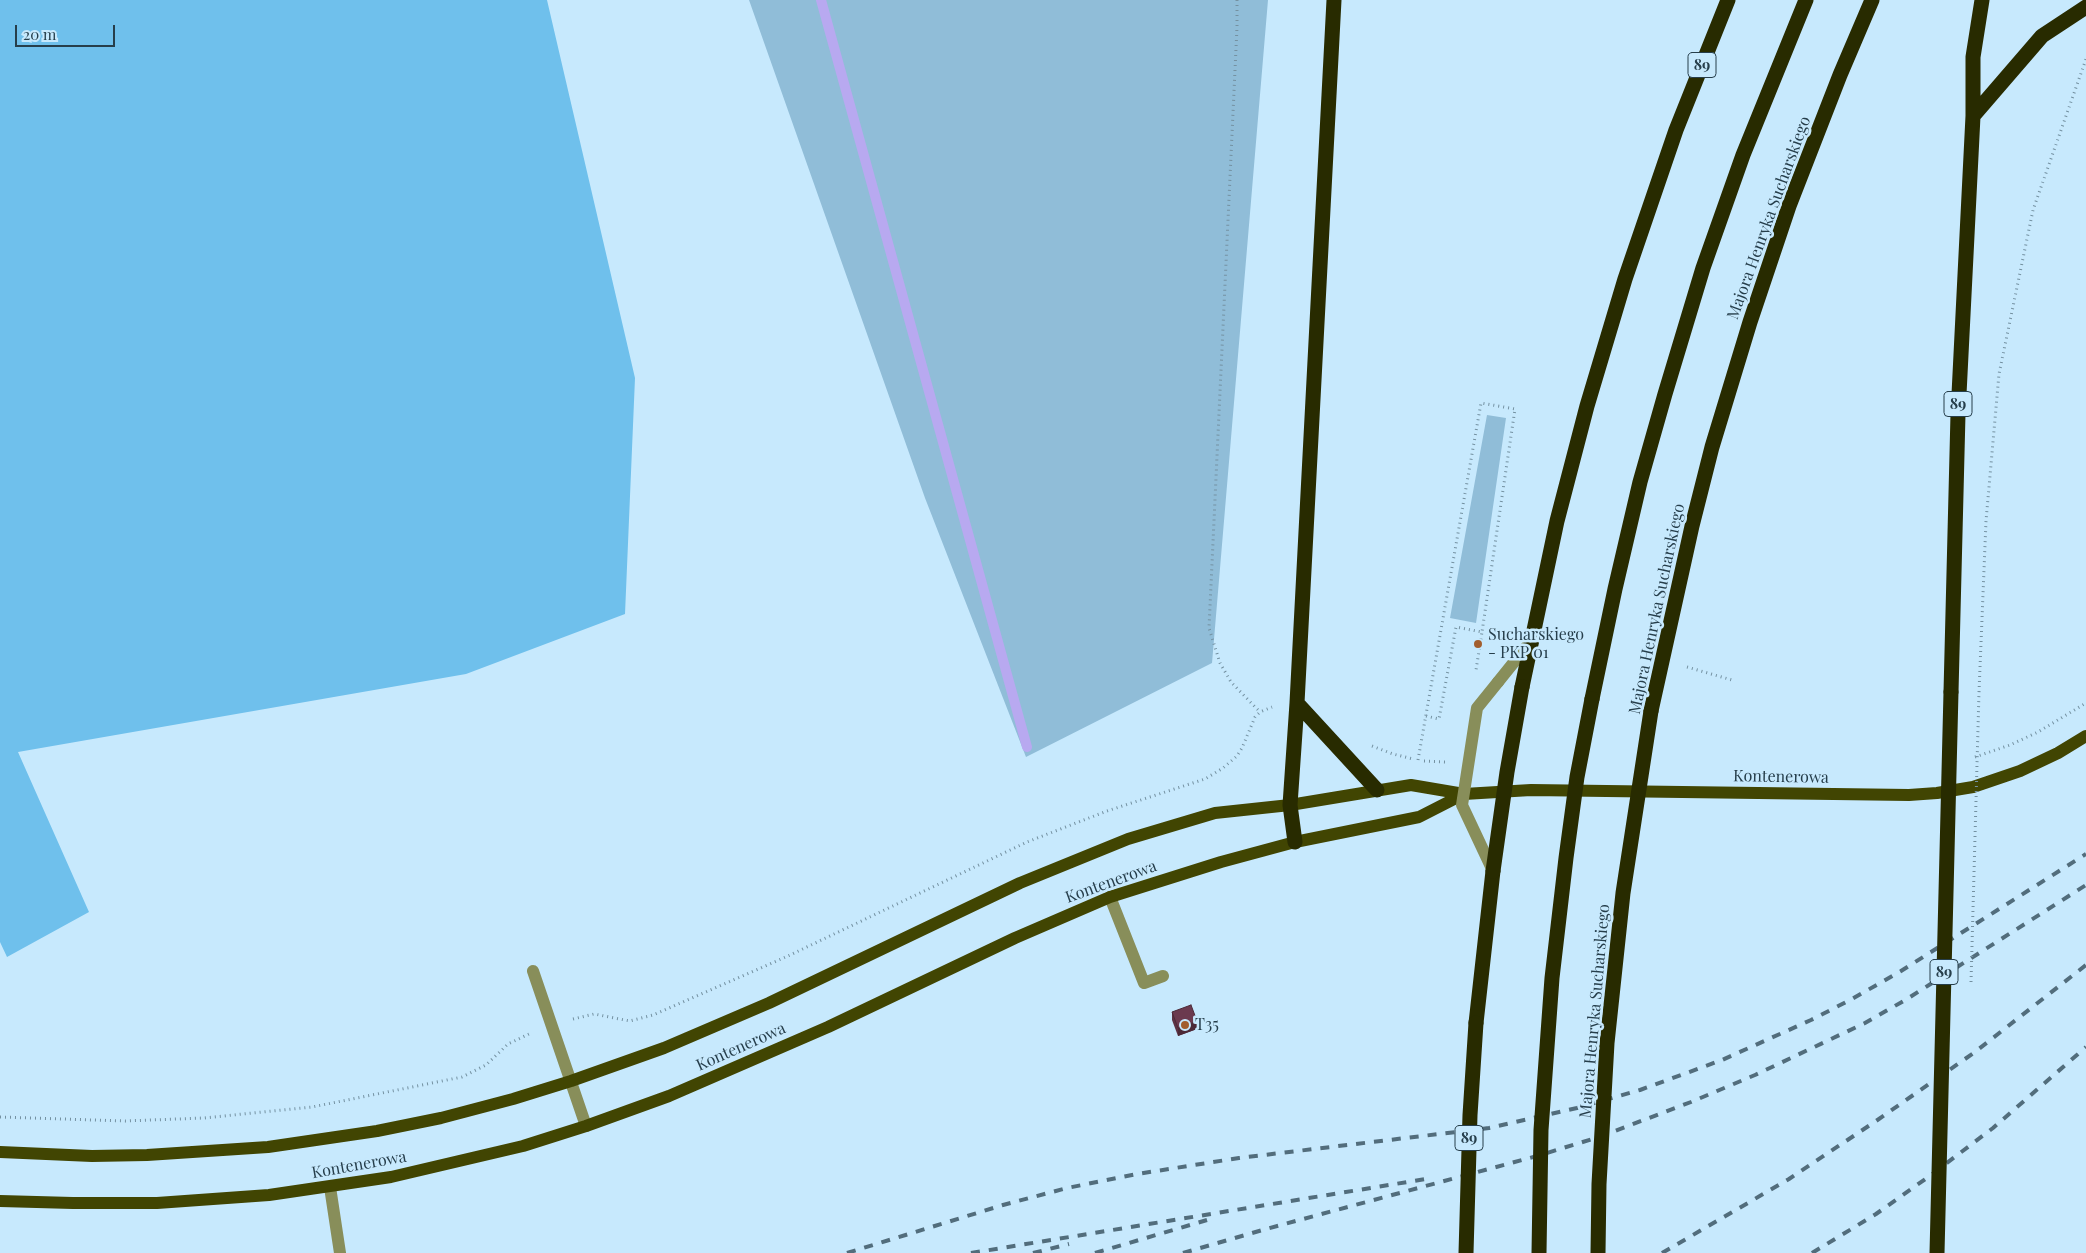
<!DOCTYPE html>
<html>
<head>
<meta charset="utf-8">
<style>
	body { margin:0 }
	#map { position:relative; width:2086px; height:1253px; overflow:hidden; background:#c7e9fd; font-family:"Playfair Display",serif }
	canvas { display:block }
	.scale { position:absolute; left:15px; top:25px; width:100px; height:22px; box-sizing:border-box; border:2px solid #263e4b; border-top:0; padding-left:6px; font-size:15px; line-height:18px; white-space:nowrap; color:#263e4b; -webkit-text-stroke:4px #c7e9fd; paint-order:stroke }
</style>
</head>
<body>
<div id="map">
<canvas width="2086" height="1253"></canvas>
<div class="scale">20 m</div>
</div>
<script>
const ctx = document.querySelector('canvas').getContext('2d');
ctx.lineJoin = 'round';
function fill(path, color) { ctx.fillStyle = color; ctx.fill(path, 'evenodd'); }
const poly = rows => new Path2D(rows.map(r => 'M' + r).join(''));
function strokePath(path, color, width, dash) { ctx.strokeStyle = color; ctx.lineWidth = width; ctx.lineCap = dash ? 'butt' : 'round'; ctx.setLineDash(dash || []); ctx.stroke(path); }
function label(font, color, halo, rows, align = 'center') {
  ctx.font = font + ' "Playfair Display",serif'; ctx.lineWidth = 5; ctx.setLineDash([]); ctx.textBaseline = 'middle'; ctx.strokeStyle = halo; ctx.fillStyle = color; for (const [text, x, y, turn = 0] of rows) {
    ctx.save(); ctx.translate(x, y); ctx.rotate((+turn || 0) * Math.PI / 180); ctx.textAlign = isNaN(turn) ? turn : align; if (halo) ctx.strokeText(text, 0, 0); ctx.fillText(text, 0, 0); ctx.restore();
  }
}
fill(poly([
	[749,0,1268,0,1212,663,1026,757,925,498],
	[1487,415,1506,418,1476,623,1450,618]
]), '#90bdd8');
fill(poly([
	[0,0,547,0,635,378,625,614,466,674,18,752,89,912,7,957,0,942]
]), '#6fc0ec');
strokePath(poly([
	[821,0,1027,747]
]), '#b8a9f0', 10);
strokePath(poly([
	[1237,0,1237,27,1209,628,1220,663,1231,682,1260,712],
	[1687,667,1732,680],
	[1979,692,1986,521,1999,374,2033,210,2086,59],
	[1426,716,1439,719,1456,627,1482,632,1476,670],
	[1372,746,1393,754,1413,759],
	[1975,757,2010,745,2038,732,2086,703],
	[1418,760,1481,403,1515,409,1482,632],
	[1424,761,1445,762],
	[573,1019,594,1014,630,1021,653,1015,788,956,1027,842,1107,811,1205,779,1223,768,1237,756,1242,748,1255,717,1260,712,1272,707],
	[0,1117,125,1121,204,1118,312,1107,462,1077,486,1065,508,1044,529,1034]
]), '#7491a1', 3, [1, 4]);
strokePath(poly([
	[1498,682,1531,641],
	[1110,897,1144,983,1163,976],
	[533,971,586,1126],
	[330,1187,340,1253]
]), '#888e5a', 12);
strokePath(poly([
	[0,1152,92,1156,147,1155,268,1147,377,1131,441,1118,513,1099,571,1081,664,1048,769,1003,1020,883,1128,839,1215,813,1290,805,1411,785,1464,794,1531,790,1909,795,1937,793,1973,787,2020,771,2058,753,2086,736],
	[0,1201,73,1203,157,1203,269,1195,391,1177,523,1146,586,1126,669,1096,828,1027,1015,938,1110,897,1221,862,1295,842,1419,817,1464,794]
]), '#414502', 12);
strokePath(poly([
	[1973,116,2042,36,2086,7],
	[1522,687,1557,521,1587,406,1625,279,1676,130,1728,0],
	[1951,692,1958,414,1973,116,1973,57,1982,0],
	[1592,699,1615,589,1640,482,1665,394,1703,268,1743,155,1806,0],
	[1297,703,1377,790],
	[1651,711,1692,526,1712,447,1750,322,1789,206,1840,75,1872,0],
	[1295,842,1290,805,1297,703,1334,0],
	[1476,1023,1493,871]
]), '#282b00', 15);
strokePath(poly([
	[847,1253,1003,1205,1067,1188,1137,1174,1239,1158,1489,1128,1577,1108,1640,1090,1722,1060,1811,1020,1852,999,1901,971,2086,854],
	[971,1253,1432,1178],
	[1033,1253,1069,1244],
	[1095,1253,1207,1220],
	[1183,1253,1266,1229,1537,1156,1599,1137,1691,1102,1755,1075,1865,1023,1907,999,2086,885],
	[1662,1253,1789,1179,1876,1121,1975,1052,2086,965],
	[1812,1253,1876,1214,1931,1175,1993,1128,2086,1047]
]), '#526d7c', 4, [9, 9]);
strokePath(poly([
	[1971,982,1979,692]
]), '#7491a1', 3, [1, 4]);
strokePath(poly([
	[1493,871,1462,805,1477,708,1498,682]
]), '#888e5a', 12);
strokePath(poly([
	[1493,871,1507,772,1522,687],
	[1466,1253,1470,1115,1476,1023],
	[1539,1253,1541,1130,1552,978,1566,858,1577,777,1592,699],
	[1598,1253,1599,1184,1607,1043,1623,893,1651,711],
	[1937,1253,1951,692]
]), '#282b00', 15);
fill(poly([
	[1172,1012,1197,1029,1178,1036,1172,1020]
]), '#5c3244');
fill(poly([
	[1197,1021,1197,1029,1178,1036,1178,1028]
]), '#4b2937');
const building = poly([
	[1191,1005,1197,1021,1178,1028,1172,1012,1191,1005]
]);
fill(building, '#6b3a4f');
strokePath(building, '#4b2937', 1);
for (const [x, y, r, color] of [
	[1478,644,5,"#a25e2e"],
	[1185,1025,5,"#a25e2e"]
]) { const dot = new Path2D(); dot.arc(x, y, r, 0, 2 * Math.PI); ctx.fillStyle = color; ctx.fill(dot); strokePath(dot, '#c7e9fd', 2); }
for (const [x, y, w] of [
	[1702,65,28],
	[1958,404,28],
	[1944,972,28],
	[1469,1138,28]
]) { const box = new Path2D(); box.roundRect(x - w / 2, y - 12.5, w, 25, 4); ctx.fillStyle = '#c7e9fd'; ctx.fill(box); strokePath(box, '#263e4b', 1); }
label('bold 15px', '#263e4b', null, [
	["89",1702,65],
	["89",1958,404],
	["89",1944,972],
	["89",1469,1138]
]);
label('16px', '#263e4b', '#c7e9fd', [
	["Majora Henryka Sucharskiego",1769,218,-70],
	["Majora Henryka Sucharskiego",1657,609,-78],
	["Kontenerowa",1781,777,1],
	["Kontenerowa",1111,882,-20],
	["Majora Henryka Sucharskiego",1595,1011,-85],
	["Kontenerowa",741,1047,-24],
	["Kontenerowa",359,1165,-10]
]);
label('16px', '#263e4b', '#c7e9fd', [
	["Sucharskiego",1488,635],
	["- PKP 01",1488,653],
	["T35",1195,1025]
], 'left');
</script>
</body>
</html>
